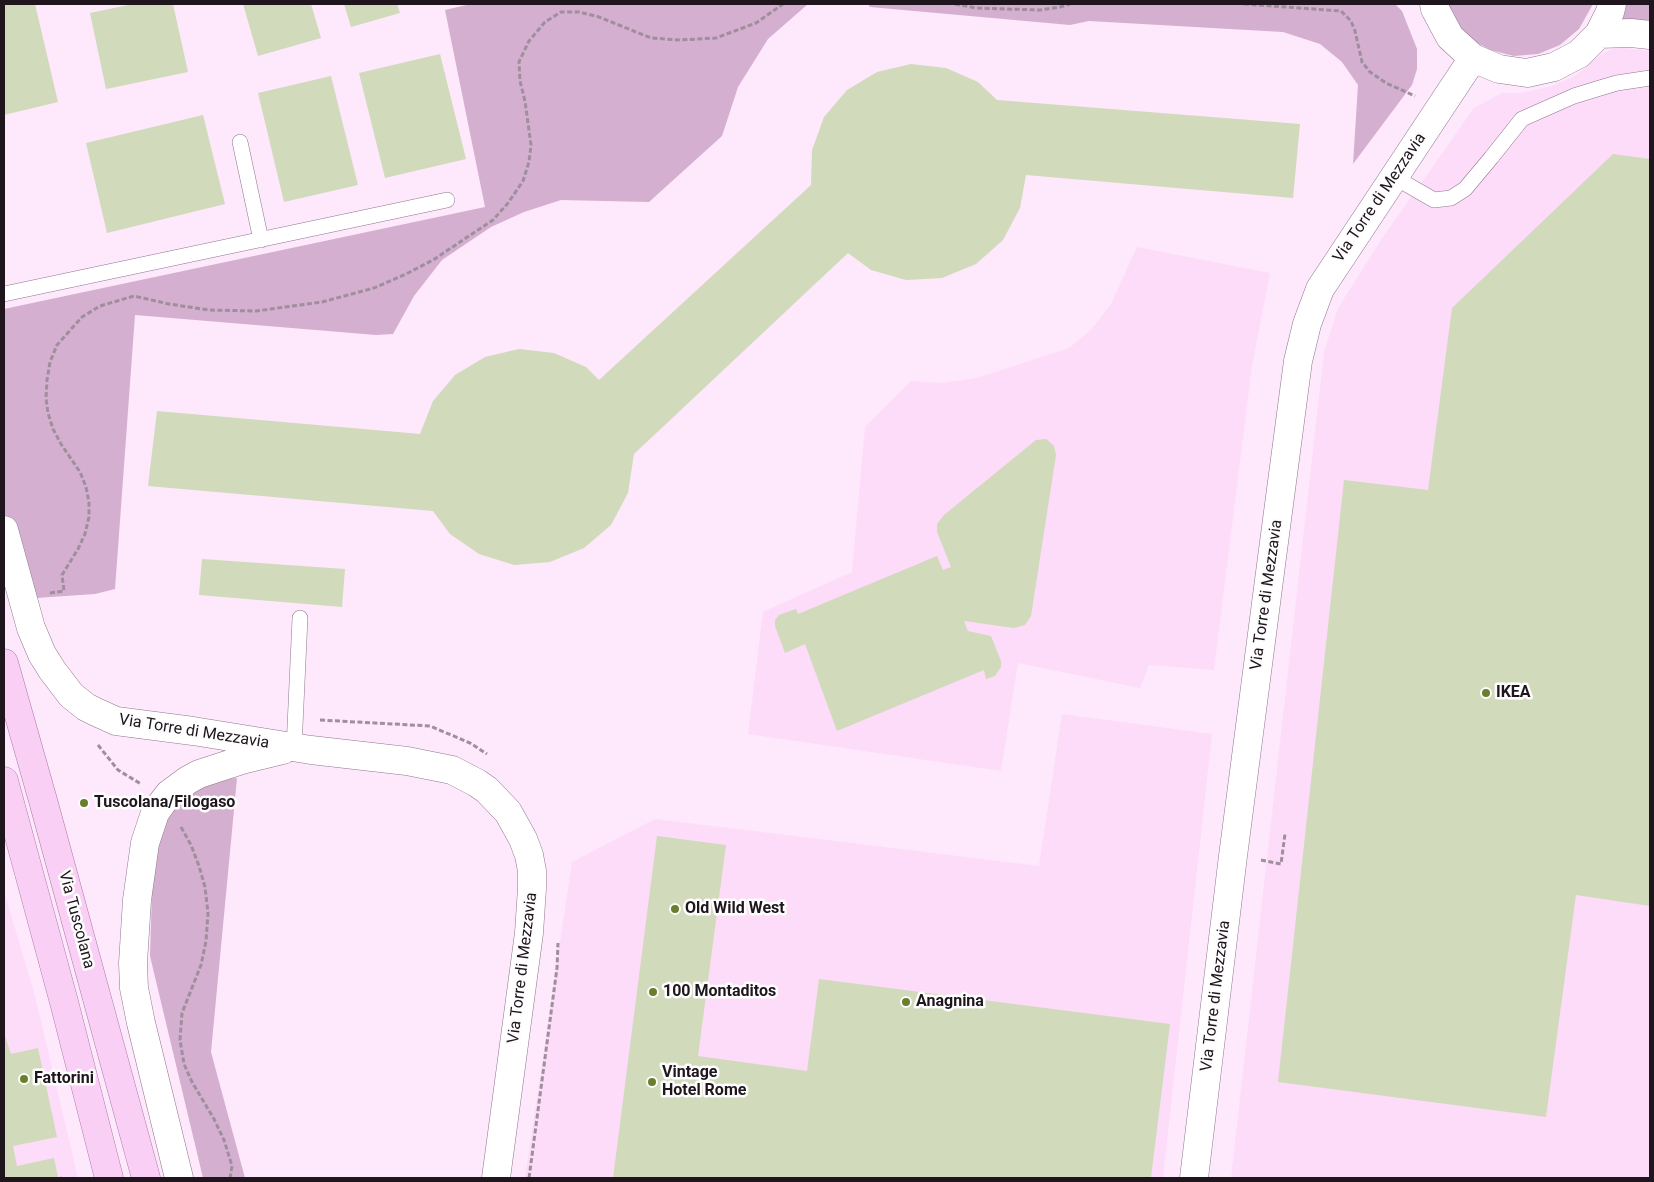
<!DOCTYPE html>
<html>
<head>
<meta charset="utf-8">
<style>
	body { margin:0 }
	#map { position:relative; width:1654px; height:1182px; overflow:hidden; background:#fee8fb; font-family:Roboto,sans-serif }
	canvas { display:block }
	.frame { position:absolute; inset:0; border:5px solid #1e151d; pointer-events:none }
</style>
</head>
<body>
<div id="map">
<canvas width="1654" height="1182"></canvas>
<div class="frame"></div>
</div>
<script>
const ctx = document.querySelector('canvas').getContext('2d');
ctx.lineJoin = 'round';
function fill(path, color) { ctx.fillStyle = color; ctx.fill(path, 'evenodd'); }
const poly = rows => new Path2D(rows.map(r => 'M' + r).join(''));
function strokePath(path, color, width, dash) { ctx.strokeStyle = color; ctx.lineWidth = width; ctx.lineCap = dash ? 'butt' : 'round'; ctx.setLineDash(dash || []); ctx.stroke(path); }
function label(font, color, halo, rows, align = 'center') {
  ctx.font = font + ' Roboto,sans-serif'; ctx.lineWidth = 5; ctx.setLineDash([]); ctx.textBaseline = 'middle'; ctx.strokeStyle = halo; ctx.fillStyle = color; for (const [text, x, y, turn = 0] of rows) {
    ctx.save(); ctx.translate(x, y); ctx.rotate((+turn || 0) * Math.PI / 180); ctx.textAlign = isNaN(turn) ? turn : align; if (halo) ctx.strokeText(text, 0, 0); ctx.fillText(text, 0, 0); ctx.restore();
  }
}
fill(poly([
	[1616,47,1650,51,1650,1178,1231,1178,1324,352,1338,308,1381,240,1474,108,1502,93,1519,93,1549,87,1575,76,1602,54],
	[1137,247,1270,273,1252,366,1214,670,1149,665,1140,688,1018,663,1001,771,748,734,763,612,852,572,865,427,911,381,942,383,977,378,1069,348,1091,330,1111,304],
	[1062,714,1212,734,1163,1178,525,1178,572,862,655,819,1039,866],
	[4,891,35,996,78,1178,4,1178]
]), '#fddcf9');
fill(poly([
	[471,4,808,4,768,39,738,87,722,136,649,202,561,200,524,212,491,227,442,260,414,296,393,334,376,335,135,315,115,589,95,594,36,598,4,518,4,309,485,207,445,10],
	[868,4,1395,4,1402,11,1417,49,1417,69,1412,85,1353,164,1358,85,1342,62,1320,44,1283,32,1089,21,1070,25,870,7],
	[1446,4,1593,4,1579,29,1560,45,1538,54,1514,56,1490,50,1469,38,1453,19],
	[1624,4,1650,4,1650,25,1619,24],
	[237,778,211,1052,245,1178,203,1178,150,956,152,890,161,825,177,805,193,791,219,779]
]), '#d4afd0');
fill(poly([
	[4,4,35,4,58,102,4,115],
	[133,4,173,4,188,72,106,89,90,13],
	[243,4,311,4,321,38,258,56],
	[344,4,397,4,400,13,351,27],
	[440,54,466,159,385,178,359,73],
	[911,64,946,68,978,82,997,100,1300,124,1293,198,1026,175,1020,208,1003,240,976,264,942,278,906,280,871,270,848,253,634,454,628,493,611,525,584,548,550,562,514,565,479,554,450,534,433,511,148,486,157,411,420,434,433,401,455,375,485,357,519,349,554,353,586,367,599,380,811,185,812,150,824,117,847,90,877,72],
	[331,76,358,185,284,202,258,93],
	[203,115,225,204,107,233,86,143],
	[1613,154,1650,159,1650,906,1576,895,1546,1117,1278,1082,1344,480,1428,490,1452,308],
	[1046,439,1054,446,1056,455,1031,616,1025,625,1014,628,964,621,968,631,991,636,1001,661,1001,667,995,676,986,679,984,670,837,731,805,644,785,653,775,626,775,620,779,615,796,609,798,614,937,556,943,570,951,567,937,532,937,524,944,515,1036,440],
	[202,559,345,569,342,607,199,595],
	[657,836,726,845,698,1056,807,1071,819,979,1170,1024,1151,1178,613,1178],
	[4,1033,11,1054,38,1048,57,1137,13,1146,17,1166,54,1158,58,1177,62,1176,62,1178,4,1178]
]), '#d1dabb');
const lane = poly([
	[240,142,261,240],
	[1394,177,1434,200,1451,198,1465,189,1491,158,1522,119,1574,96,1600,88,1617,83,1650,78],
	[4,294,447,200],
	[294,748,300,618]
]);
const street = poly([
	[1434,4,1435,9,1450,37,1473,58,1499,69,1527,73,1554,67,1579,54,1599,34,1610,12,1612,4],
	[1599,34,1631,33,1650,35],
	[4,530,31,628,42,654,52,670,71,695,86,707,96,712,116,721,193,731,311,750,407,761,452,770,477,783,487,790,508,812,523,839,529,855,532,871,532,888,529,933,496,1178],
	[179,1178,141,1023,134,988,133,963,137,900,145,843,155,813,162,803,169,794,188,780,199,774,242,760,283,750],
	[1194,1178,1233,856,1271,565,1298,361,1307,324,1320,289,1473,58]
]);
const primary = poly([
	[4,663,44,804,146,1178],
	[4,781,64,1002,109,1178]
]);
strokePath(lane, '#8f778c', 16);
strokePath(street, '#8f778c', 29);
strokePath(primary, '#aa79a6', 29);
strokePath(poly([
	[955,4,976,8,1040,10,1060,7,1070,4],
	[1244,4,1341,11,1351,21,1355,31,1362,62,1370,72,1386,83,1415,96],
	[50,593,64,591,62,575,78,549,85,534,89,517,89,502,86,487,80,472,61,444,53,429,48,413,46,398,47,380,50,362,57,345,82,317,100,306,134,296,169,304,209,310,256,311,322,302,374,288,406,274,433,260,493,220,508,203,523,181,529,162,531,145,525,101,520,81,519,62,529,41,545,22,561,12,579,12,599,17,651,38,680,40,716,38,756,23,783,4],
	[320,720,430,726,470,743,487,754],
	[98,745,118,770,141,784],
	[181,827,191,845,199,866,205,887,208,913,206,941,201,965,182,1013,180,1040,184,1064,192,1082,214,1119,224,1140,232,1166,230,1178],
	[1261,860,1281,864,1285,834],
	[529,1178,557,968,558,943]
]), '#9f8e9c', 3, [5, 2.5]);
strokePath(lane, '#fff', 15);
strokePath(street, '#fff', 28);
strokePath(primary, '#facff6', 28);
for (const [x, y, r, color] of [
	[1486,693,5,"#6c7e2d"],
	[84,803,5,"#6c7e2d"],
	[675,909,5,"#6c7e2d"],
	[653,992,5,"#6c7e2d"],
	[906,1002,5,"#6c7e2d"],
	[24,1079,5,"#6c7e2d"],
	[652,1082,5,"#6c7e2d"]
]) { const dot = new Path2D(); dot.arc(x, y, r, 0, 2 * Math.PI); ctx.fillStyle = color; ctx.fill(dot); strokePath(dot, '#fdfdfd', 2); }
label('16px', '#1e151d', '#fdfdfd', [
	["Via Torre di Mezzavia",1380,198,-56],
	["Via Torre di Mezzavia",1267,595,-82],
	["Via Torre di Mezzavia",194,732,9],
	["Via Tuscolana",76,920,75],
	["Via Torre di Mezzavia",523,968,-83],
	["Via Torre di Mezzavia",1216,996,-83]
]);
label('bold 16px', '#1e151d', '#fdfdfd', [
	["IKEA",1496,693],
	["Tuscolana/Filogaso",94,803],
	["Old Wild West",685,909],
	["100 Montaditos",663,992],
	["Anagnina",916,1002],
	["Vintage",662,1073],
	["Hotel Rome",662,1091],
	["Fattorini",34,1079]
], 'left');
</script>
</body>
</html>
